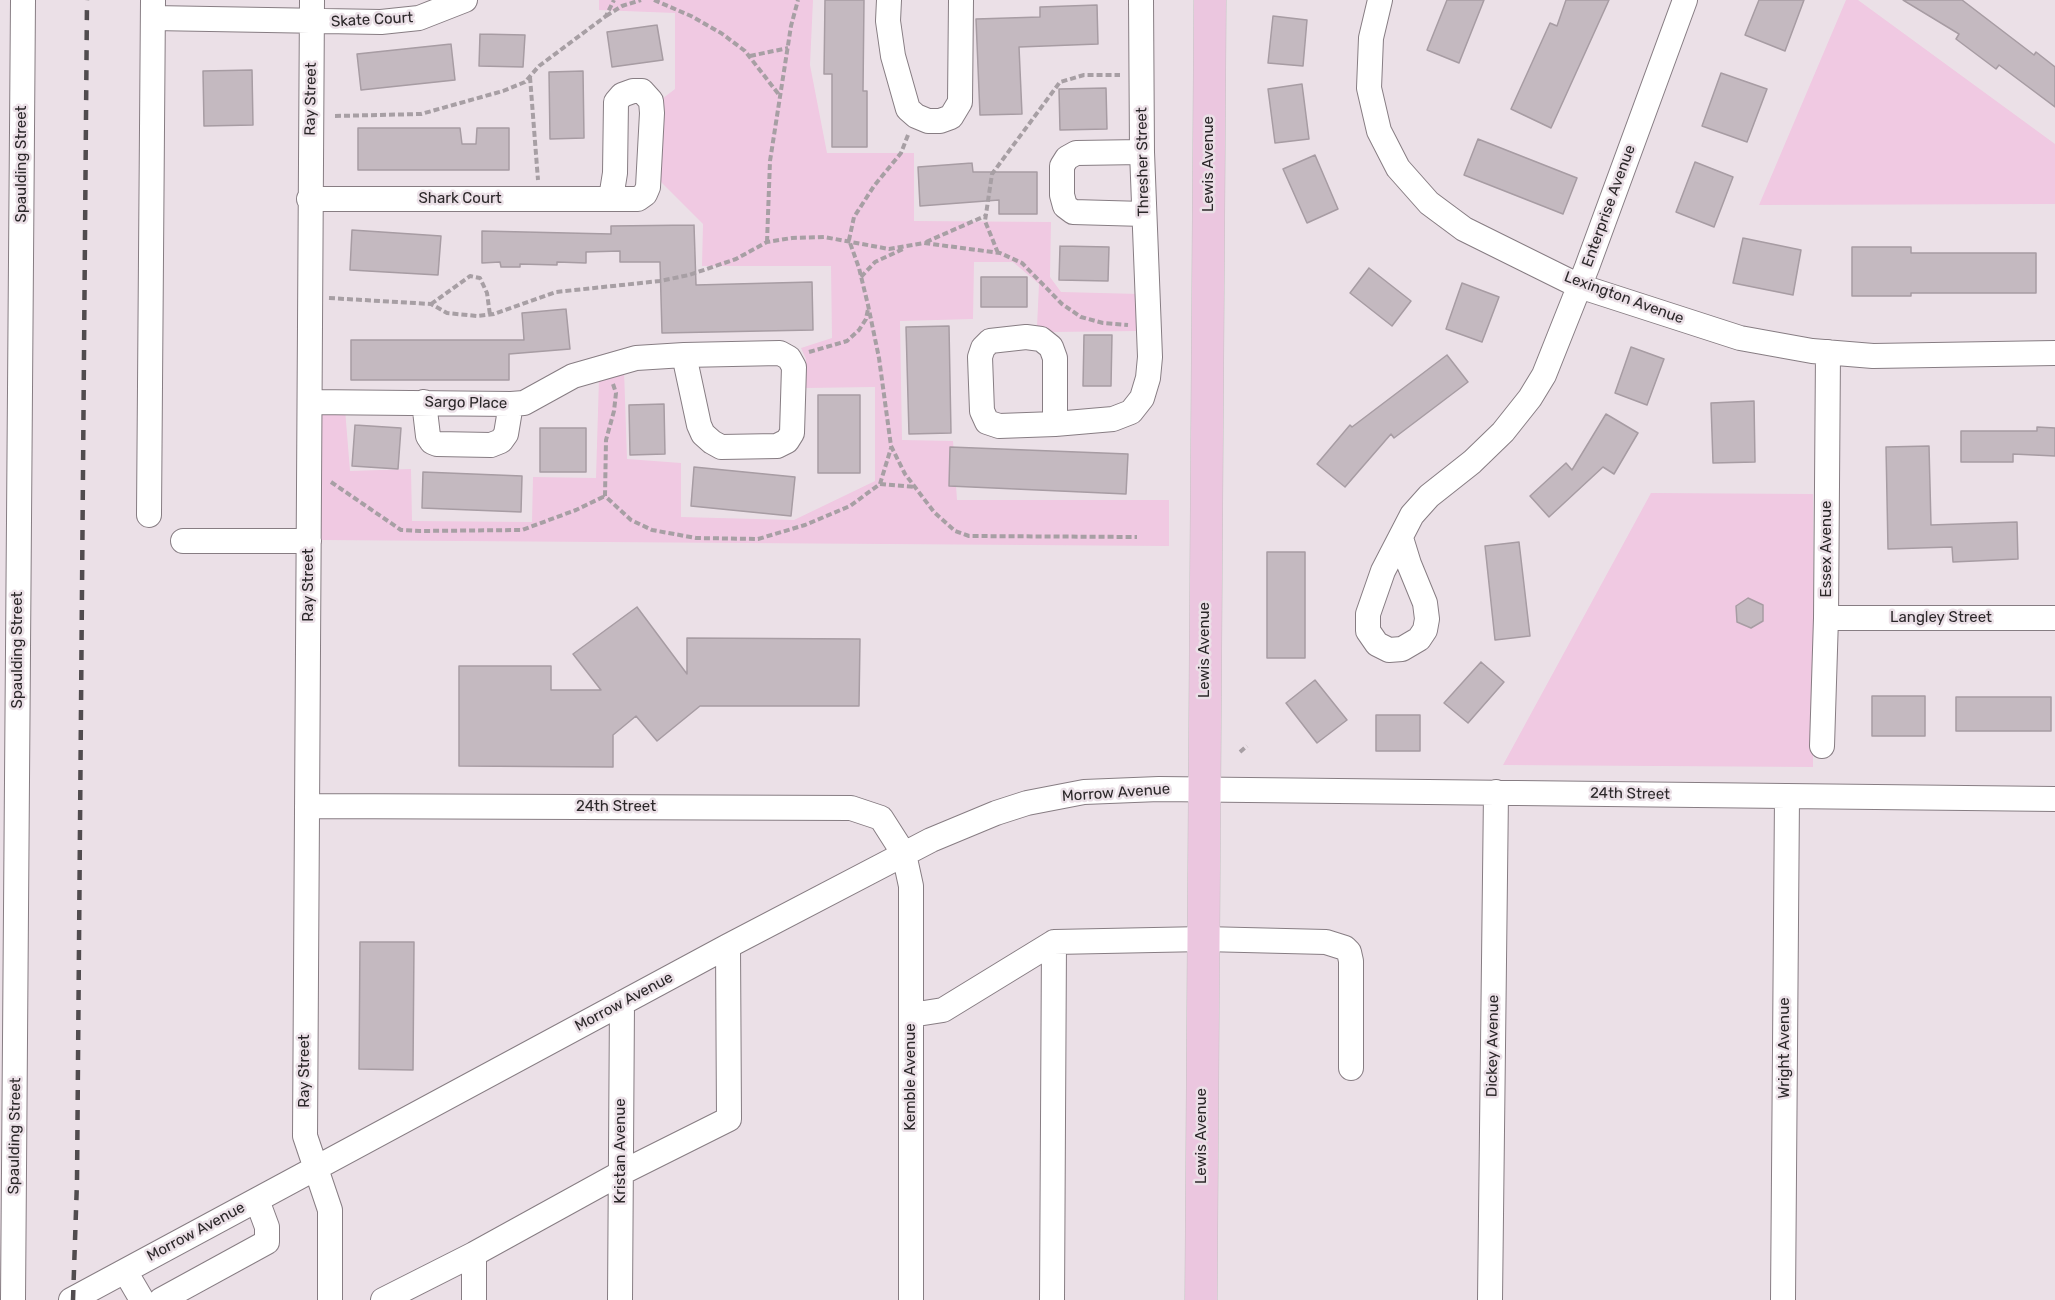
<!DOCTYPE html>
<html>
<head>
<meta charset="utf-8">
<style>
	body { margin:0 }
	canvas { display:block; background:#ebe0e7 }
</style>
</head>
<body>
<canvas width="2055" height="1300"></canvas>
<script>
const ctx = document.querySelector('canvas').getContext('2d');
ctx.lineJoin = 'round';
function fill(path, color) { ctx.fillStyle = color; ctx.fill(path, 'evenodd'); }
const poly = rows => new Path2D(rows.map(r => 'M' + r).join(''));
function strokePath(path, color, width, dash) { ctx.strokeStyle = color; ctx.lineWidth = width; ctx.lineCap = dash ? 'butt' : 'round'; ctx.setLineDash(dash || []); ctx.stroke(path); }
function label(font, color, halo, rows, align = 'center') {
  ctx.font = font + ' Rubik,sans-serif'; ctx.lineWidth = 5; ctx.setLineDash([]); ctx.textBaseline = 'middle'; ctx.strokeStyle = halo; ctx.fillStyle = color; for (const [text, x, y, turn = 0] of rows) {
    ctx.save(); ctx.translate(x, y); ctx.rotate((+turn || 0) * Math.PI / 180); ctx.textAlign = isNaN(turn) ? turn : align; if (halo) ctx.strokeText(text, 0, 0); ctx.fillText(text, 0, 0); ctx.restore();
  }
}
fill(poly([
	[599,0,813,0,810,65,827,153,914,153,914,221,1051,222,1050,277,1061,292,1140,294,1140,331,1050,332,1037,327,1039,284,1013,262,974,262,973,319,900,321,902,440,953,441,957,500,1169,500,1169,546,318,540,319,410,345,409,350,471,411,469,412,521,532,522,533,477,596,478,599,378,624,370,627,459,681,463,681,517,794,520,875,481,875,387,805,388,806,359,801,348,832,338,831,266,702,266,703,224,657,178,662,99,675,89,675,13,599,10],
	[1846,0,1858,0,2055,144,2055,204,1759,205],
	[1651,493,1813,494,1813,767,1503,765]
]), '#f0c9e2');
const building = poly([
	[825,0,864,0,863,91,867,91,867,147,832,147,832,74,824,74,825,0],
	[1447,0,1484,0,1459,63,1427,50,1447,0],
	[1566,0,1609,0,1551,128,1511,109,1550,23,1557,26,1566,0],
	[1759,0,1804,0,1785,51,1745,35,1759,0],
	[1903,0,1962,0,2034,55,2036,52,2055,67,2055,107,1999,65,1996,69,1956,39,1959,34,1903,0],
	[1097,5,1098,44,1019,47,1022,114,980,115,976,19,1040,17,1040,7,1097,5],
	[1273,16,1307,20,1303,66,1268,63,1273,16],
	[657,25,663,60,612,67,607,32,657,25],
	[480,34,525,35,523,67,479,66,480,34],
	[451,44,455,80,361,90,357,54,451,44],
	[252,70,253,125,204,126,203,71,252,70],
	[583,71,584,138,550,139,549,72,583,71],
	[1721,73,1767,89,1747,142,1702,126,1721,73],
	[1302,84,1309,139,1275,143,1268,89,1302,84],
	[1106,88,1107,129,1060,130,1059,89,1106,88],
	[358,128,460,128,462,144,476,144,477,128,509,128,509,170,358,170,358,128],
	[1478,139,1577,178,1563,214,1464,175,1478,139],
	[1315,155,1338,209,1307,223,1283,169,1315,155],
	[1695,162,1733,177,1714,227,1676,212,1695,162],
	[972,163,973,172,1037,172,1037,214,999,214,999,200,920,206,918,167,972,163],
	[694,225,696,285,812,282,813,330,662,333,660,262,620,262,620,251,586,252,586,263,557,262,557,265,520,264,520,267,501,267,500,262,482,263,482,231,611,234,611,226,694,225],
	[352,230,441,236,438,275,350,270,352,230],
	[1743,238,1801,250,1793,295,1733,283,1743,238],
	[1060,246,1109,247,1108,281,1059,280,1060,246],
	[1852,247,1911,247,1911,253,2036,253,2036,293,1911,293,1911,296,1852,296,1852,247],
	[1369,268,1411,301,1392,326,1350,293,1369,268],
	[981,277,1027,277,1027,307,981,307,981,277],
	[1462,283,1499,297,1482,342,1446,329,1462,283],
	[566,309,570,349,509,354,509,380,351,380,351,340,524,340,522,313,566,309],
	[949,326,951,433,909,434,906,327,949,326],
	[1084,335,1112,335,1111,386,1083,386,1084,335],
	[1631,347,1664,359,1647,405,1615,393,1631,347],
	[1447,355,1468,382,1394,438,1391,434,1345,487,1317,464,1350,425,1352,427,1447,355],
	[818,395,860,395,860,473,818,473,818,395],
	[1754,401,1755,462,1713,463,1711,403,1754,401],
	[664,404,665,454,630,455,629,405,664,404],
	[1606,414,1638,433,1614,474,1603,467,1549,517,1530,496,1566,463,1572,470,1606,414],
	[355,425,401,428,398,469,352,466,355,425],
	[2037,427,2055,428,2055,456,2013,454,2013,462,1961,462,1961,431,2037,431,2037,427],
	[540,428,586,428,586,472,540,472,540,428],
	[1929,446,1931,525,2017,522,2018,559,1953,562,1952,547,1888,549,1886,447,1929,446],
	[950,447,1128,454,1126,494,949,486,950,447],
	[694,467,795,477,791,516,691,506,694,467],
	[423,472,522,476,521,512,422,508,423,472],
	[1519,542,1530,636,1495,640,1485,546,1519,542],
	[1267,552,1305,552,1305,658,1267,658,1267,552],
	[1748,598,1763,605,1763,621,1751,628,1737,622,1736,606,1748,598],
	[637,607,687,674,687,638,860,639,859,706,700,706,657,741,636,716,613,735,613,767,459,766,459,666,551,666,551,690,601,690,573,654,637,607],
	[1481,662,1504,682,1468,723,1444,703,1481,662],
	[1315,680,1347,720,1317,743,1286,703,1315,680],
	[1872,696,1925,696,1925,736,1872,736,1872,696],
	[1956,697,2051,697,2051,731,1956,731,1956,697],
	[1376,715,1420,715,1420,751,1376,751,1376,715],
	[360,942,414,942,413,1070,359,1069,360,942]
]);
fill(building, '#c4b9c0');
strokePath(building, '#a79ca3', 1.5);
const minor = poly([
	[312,0,305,1136,330,1210,330,1300],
	[889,0,888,21,893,56,908,109,916,116,928,121,940,121,951,117,960,102,961,0],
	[1380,0,1371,38,1369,88,1379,131,1398,168,1429,203,1464,229,1579,286,1740,338,1812,351,1873,356,2055,353],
	[153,18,381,22,419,18,465,0],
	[1142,152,1076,153,1067,158,1062,166,1062,195,1065,206,1073,212,1144,214],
	[309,199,638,199,645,194,648,187,652,113,651,101,642,91,633,91,622,95,616,102,615,173,611,198],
	[310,402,511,404,524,403,573,376,636,358,684,355,780,353,789,358,794,367,792,433,787,441,777,446,721,447,712,442,703,434,699,425,684,355],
	[424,402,428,436,432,442,437,444,491,445,501,441,506,434,511,404],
	[1055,424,999,426,987,422,982,411,980,357,983,348,990,341,1026,337,1041,339,1051,347,1055,358,1055,424,1113,419,1131,412,1142,398,1148,378,1150,357,1142,152,1141,0],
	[149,515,153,0],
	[1401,538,1409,564,1425,603,1427,619,1425,630,1419,639,1402,649,1389,650,1377,644,1368,631,1368,614,1383,571,1412,515,1429,496,1472,462,1503,432,1530,398,1544,375,1587,267,1685,0],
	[183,541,309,541],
	[1826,618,2055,618],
	[1822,746,1826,618,1828,352],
	[307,806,851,808,881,818,904,854,911,886,911,1300],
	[911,1015,943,1010,1054,942,1204,939,1326,942,1345,948,1349,952,1351,961,1351,1068],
	[125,1271,142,1300],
	[13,1300,23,0],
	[71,1300,728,946,931,840,996,813,1027,803,1084,792,1159,789,2055,799],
	[161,1300,267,1242,267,1227,257,1200],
	[383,1300,474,1254,621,1173,729,1119,728,946],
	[474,1300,474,1254],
	[620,1300,622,1003],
	[1052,1300,1054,942],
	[1490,1300,1496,792],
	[1783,1300,1787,796]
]);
const major = poly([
	[1201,1300,1210,0]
]);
strokePath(minor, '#877d83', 26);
strokePath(major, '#c4c3c3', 33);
strokePath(poly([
	[654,0,691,16,721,33,745,51,780,96],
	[606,16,622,6,641,0],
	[750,56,788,48],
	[530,77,538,180],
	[335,116,421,114,503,91,525,82,539,66,606,16,614,0],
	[908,135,901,153,874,186,854,217,849,240,859,268,868,305,879,358,891,446,905,474,934,512,955,531,969,536,1137,537],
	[767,242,770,161,791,26,798,0],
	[926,242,985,216],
	[998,253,985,221,992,174,1060,82,1084,75,1120,75],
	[861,277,875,262,903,249],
	[329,298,431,304,447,313,477,316,494,314,556,292,660,281,689,275,736,259,767,242,792,238,824,237,889,249,924,243,1000,253,1022,263,1062,304,1081,317,1103,323,1128,325],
	[431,304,470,276,480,278,487,293,490,315],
	[809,352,847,341,859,330,866,319,868,309],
	[613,384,616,393,614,411,606,440,605,496,631,520,652,530,696,538,758,539,805,525,850,506,880,484,891,448],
	[331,482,401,530,420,531,522,530,576,510,605,496],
	[880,484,915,487],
	[1240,752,1247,746]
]), '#a79fa4', 4, [6, 3]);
strokePath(minor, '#fff', 24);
strokePath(major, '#ebc6df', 32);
strokePath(poly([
	[73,1300,77,1181,87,0]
]), '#514c4f', 4.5, [10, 10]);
label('15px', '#2c282a', '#ebe0e7', [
	["Skate Court",372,20,-3],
	["Ray Street",311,99,-89],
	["Thresher Street",1143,162,-91],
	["Spaulding Street",22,164,-90],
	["Lewis Avenue",1209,164,-90],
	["Shark Court",460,199],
	["Enterprise Avenue",1609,206,-70],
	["Lexington Avenue",1624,298,20],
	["Sargo Place",466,403,1],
	["Essex Avenue",1827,549,-90],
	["Ray Street",309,585,-90],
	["Langley Street",1941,618],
	["Spaulding Street",18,650,-90],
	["Lewis Avenue",1205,650,-90],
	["Morrow Avenue",1116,793,-4],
	["24th Street",1630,794,1],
	["24th Street",616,807],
	["Morrow Avenue",624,1002,-28],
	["Dickey Avenue",1493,1046,-89],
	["Wright Avenue",1785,1048,-90],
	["Ray Street",305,1071,-90],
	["Kemble Avenue",911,1077,-90],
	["Spaulding Street",15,1136,-89],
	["Lewis Avenue",1202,1136,-90],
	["Kristan Avenue",621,1151,-90],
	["Morrow Avenue",196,1232,-28]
]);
</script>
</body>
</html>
